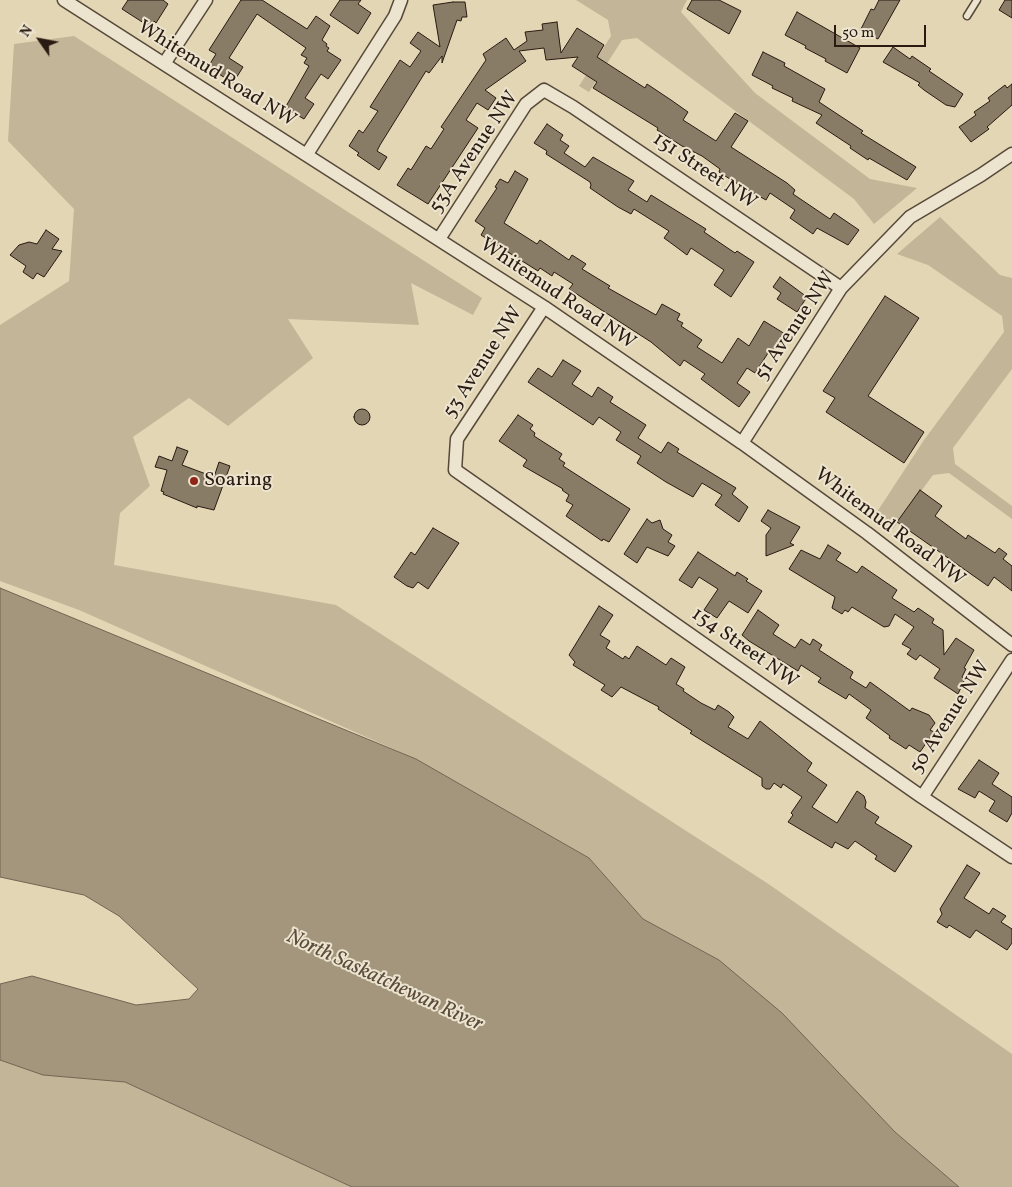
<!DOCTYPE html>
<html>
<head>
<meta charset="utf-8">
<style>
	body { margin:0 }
	#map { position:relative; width:1012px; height:1187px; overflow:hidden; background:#e2d6b4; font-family:Vollkorn,serif }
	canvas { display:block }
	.north { position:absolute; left:15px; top:15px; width:50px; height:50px; -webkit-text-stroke:4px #ece4ce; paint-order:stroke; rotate:303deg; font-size:14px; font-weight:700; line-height:20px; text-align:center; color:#291a12 }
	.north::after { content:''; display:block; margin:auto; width:18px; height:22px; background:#291a12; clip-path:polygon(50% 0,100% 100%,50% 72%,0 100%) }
	.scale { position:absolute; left:834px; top:25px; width:92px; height:22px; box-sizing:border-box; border:2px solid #291a12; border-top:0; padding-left:6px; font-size:15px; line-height:18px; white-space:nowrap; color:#291a12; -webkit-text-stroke:4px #ece4ce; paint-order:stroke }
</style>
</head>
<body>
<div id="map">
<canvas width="1012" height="1187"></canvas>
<div class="north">N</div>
<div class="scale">50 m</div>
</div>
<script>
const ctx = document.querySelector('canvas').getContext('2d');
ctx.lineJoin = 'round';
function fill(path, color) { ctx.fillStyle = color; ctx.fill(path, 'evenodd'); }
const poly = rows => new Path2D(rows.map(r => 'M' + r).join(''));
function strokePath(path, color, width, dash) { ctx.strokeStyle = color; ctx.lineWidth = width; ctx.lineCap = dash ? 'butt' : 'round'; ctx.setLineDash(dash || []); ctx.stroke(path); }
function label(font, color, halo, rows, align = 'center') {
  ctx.font = font + ' Vollkorn,serif'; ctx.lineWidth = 4; ctx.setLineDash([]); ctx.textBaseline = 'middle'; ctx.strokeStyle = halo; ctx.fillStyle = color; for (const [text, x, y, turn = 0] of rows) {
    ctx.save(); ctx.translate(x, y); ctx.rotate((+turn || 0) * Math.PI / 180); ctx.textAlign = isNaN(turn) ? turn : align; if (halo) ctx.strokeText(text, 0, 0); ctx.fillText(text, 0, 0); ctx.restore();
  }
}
fill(poly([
	[576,0,687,0,681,12,755,93,870,179,917,188,874,224,854,199,637,38,622,40,589,92,579,86,611,36,608,20],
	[74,36,482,298,473,315,411,283,419,325,288,319,313,358,228,426,189,398,133,437,150,486,120,513,114,565,336,605,767,883,1012,1054,1012,1187,959,1187,895,1132,719,960,643,919,589,858,416,759,79,610,0,581,0,325,69,281,74,209,8,141,14,44],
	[940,217,1000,275,1012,278,1012,369,953,448,955,464,1012,506,1012,519,949,473,933,475,893,529,875,515,924,440,1004,332,1002,316,928,265,897,254],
	[0,1060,43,1075,125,1082,352,1187,0,1187]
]), '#c3b698');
const water = poly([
	[0,588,416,759,589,858,643,919,719,960,782,1013,895,1132,959,1187,352,1187,125,1082,43,1075,0,1060,0,984,32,976,136,1005,189,999,198,989,119,916,84,895,0,877,0,588]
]);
fill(water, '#a3967d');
strokePath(water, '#726452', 1);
const building = poly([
	[128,0,163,0,168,4,156,23,154,21,150,27,122,9,128,0],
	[241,0,262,0,307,29,316,16,330,26,322,40,327,44,326,46,329,48,327,51,341,60,328,79,321,74,305,98,314,104,304,119,285,108,309,66,304,63,307,58,301,55,306,48,257,14,229,58,243,67,233,83,208,67,216,54,209,50,241,0],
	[340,0,361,0,358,4,371,13,358,34,330,15,340,0],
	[692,0,719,0,741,11,729,34,687,9,692,0],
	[879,0,900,0,878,39,860,31,871,9,874,10,879,0],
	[1005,0,1012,0,1012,18,999,10,1005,0],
	[453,2,465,2,467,17,462,17,461,21,457,20,442,63,442,56,429,73,426,71,380,145,377,151,387,157,379,170,357,155,359,153,349,146,359,130,363,133,378,111,370,107,400,60,410,67,421,51,410,43,418,32,440,47,433,5,453,2],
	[797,12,860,48,847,73,825,61,826,59,805,48,806,46,785,35,797,12],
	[557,22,561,53,577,28,604,45,597,57,645,88,647,84,671,100,688,112,683,120,716,141,735,113,748,121,731,147,787,183,795,190,793,194,830,219,834,213,859,230,848,245,817,228,813,234,790,218,795,210,770,193,766,200,744,188,719,172,720,169,702,156,682,146,657,130,658,128,593,88,597,82,572,66,578,57,546,60,544,48,519,51,526,61,485,90,496,98,488,110,477,103,466,120,478,128,428,204,397,185,408,168,411,170,426,146,431,149,444,129,441,127,486,60,483,54,506,38,514,50,527,41,525,32,543,30,542,24,557,22],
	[893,47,910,59,912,56,931,69,929,71,963,94,955,107,946,105,924,90,918,85,920,83,883,62,893,47],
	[763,52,785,63,784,66,825,89,819,102,863,131,861,133,916,167,907,180,869,158,868,160,850,148,851,146,816,123,822,115,792,101,793,98,772,88,773,86,752,75,763,52],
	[1012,84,1012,105,987,127,989,129,971,142,959,127,976,115,974,112,990,101,988,98,1005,85,1007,88,1012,84],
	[547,124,563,135,560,140,569,146,564,153,585,167,593,157,634,181,628,190,647,202,651,195,706,229,704,232,735,253,737,251,754,262,731,297,714,285,724,270,691,248,687,255,675,246,664,238,669,231,634,209,631,214,618,207,590,188,591,185,590,182,546,154,547,151,534,143,547,124],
	[515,171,528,179,504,223,537,244,540,240,569,260,572,255,586,264,582,269,610,286,608,288,656,315,662,304,680,314,677,320,683,323,681,326,702,340,697,347,722,363,738,338,749,346,764,321,785,334,774,352,770,350,755,373,747,368,737,383,750,392,739,407,701,379,705,374,684,360,680,366,651,342,569,289,573,284,554,272,552,276,540,268,538,271,481,235,485,228,475,221,497,188,495,187,500,179,508,183,515,171],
	[46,230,59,239,52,249,62,251,44,277,37,273,33,279,23,272,26,266,10,255,19,245,29,242,37,244,46,230],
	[780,277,807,297,797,312,777,299,781,293,773,287,780,277],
	[885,296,919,318,868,396,924,432,904,463,826,412,835,398,823,391,885,296],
	[563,360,581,371,572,384,592,397,598,387,613,397,610,402,646,425,638,438,661,453,668,442,679,449,677,452,736,488,732,494,748,507,739,522,715,505,722,495,702,483,693,497,666,482,637,463,641,456,616,440,621,432,599,417,593,425,528,382,538,368,552,377,563,360],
	'354 417a8 8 0 1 1 16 0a8 8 0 1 1-16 0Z',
	[518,415,533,425,530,429,535,433,534,436,562,454,559,459,565,463,563,466,630,509,609,542,603,539,602,541,566,516,573,505,566,501,569,495,562,490,563,489,523,466,527,460,499,441,518,415],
	[177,447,188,451,182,465,214,477,219,462,230,466,214,510,197,506,197,508,163,494,164,492,161,491,167,470,155,467,159,456,172,461,177,447],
	[920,490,942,506,935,516,966,539,968,535,995,553,999,548,1007,554,1003,559,1012,566,1012,591,994,577,988,586,897,522,920,490],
	[768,510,800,527,790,543,794,545,766,556,766,535,771,528,761,521,768,510],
	[647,519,652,523,660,520,663,529,672,535,668,542,675,546,668,556,647,547,637,563,624,554,647,519],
	[433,528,459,543,428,589,418,582,413,588,407,586,394,577,411,552,415,555,433,528],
	[828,545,841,553,836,560,857,573,862,566,897,590,892,598,914,612,918,608,934,619,932,623,943,630,944,655,956,638,974,650,964,668,966,669,962,677,965,679,958,694,934,678,940,669,920,655,916,660,907,654,911,649,902,644,914,627,895,614,889,626,884,627,852,607,848,612,845,610,842,614,832,608,835,597,789,569,801,550,820,559,828,545],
	[698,552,735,576,737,572,748,579,746,581,762,591,748,613,729,601,717,618,704,610,718,589,699,577,692,588,679,580,698,552],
	[599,606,613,615,600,635,610,641,606,648,623,659,625,656,629,659,637,646,666,665,671,658,685,667,676,684,684,689,683,691,701,703,715,710,718,705,729,712,734,717,728,727,748,739,760,721,812,763,807,771,827,785,812,807,837,823,857,791,864,796,866,802,865,808,879,817,875,823,912,846,895,872,875,859,877,856,855,841,848,849,835,842,832,848,788,822,793,815,791,813,802,797,783,784,781,788,774,783,770,789,766,789,762,786,762,778,690,733,692,731,661,711,658,709,659,707,621,687,612,697,601,690,605,685,573,665,575,662,569,655,599,606],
	[758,610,779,625,773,634,795,648,801,639,810,645,813,639,822,645,819,650,853,672,850,678,866,688,870,682,910,711,912,708,929,715,935,723,930,730,934,732,920,752,909,745,906,749,889,738,890,736,866,718,871,710,849,694,846,699,818,682,821,678,801,665,798,671,749,641,742,635,758,610],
	[979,760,999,773,992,784,1012,797,1012,813,1007,822,989,811,995,801,979,791,975,798,958,789,979,760],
	[967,865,980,873,964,898,989,914,993,908,1006,916,1001,922,1012,929,1012,943,1007,950,976,930,970,938,949,925,947,928,937,922,942,914,940,909,967,865]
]);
fill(building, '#897c66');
strokePath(building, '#291a12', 1);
const lane = poly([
	[967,16,977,0]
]);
const street = poly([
	[64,0,544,307,742,443,867,533,1012,645],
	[164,64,206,0],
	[307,154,395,16,401,0],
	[439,239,526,104,544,90,573,107,841,288],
	[544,307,457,439,455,470,922,797,1012,857],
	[742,443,841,288,910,217,981,175,1012,154],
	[922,797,1012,660]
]);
strokePath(lane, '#57493a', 9);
strokePath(street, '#57493a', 15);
strokePath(lane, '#ece4ce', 6);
strokePath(street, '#ece4ce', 12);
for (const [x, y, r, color] of [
	[194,481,5,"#8f2418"]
]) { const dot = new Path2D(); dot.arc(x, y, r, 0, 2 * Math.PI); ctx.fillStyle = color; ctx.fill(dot); strokePath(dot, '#ece4ce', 2); }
label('20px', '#291a12', '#ece4ce', [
	["Whitemud Road NW",216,75,32],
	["53A Avenue NW",475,153,-56],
	["151 Street NW",704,172,34],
	["Whitemud Road NW",557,295,34],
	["51 Avenue NW",796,327,-56],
	["53 Avenue NW",484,363,-57],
	["Whitemud Road NW",889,528,37],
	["154 Street NW",744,649,35],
	["50 Avenue NW",951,718,-57]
]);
label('20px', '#291a12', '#ece4ce', [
	["Soaring",204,481]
], 'left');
label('italic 21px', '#5a4c3d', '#ece4ce', [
	["North Saskatchewan River",384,982,25]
]);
</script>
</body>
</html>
